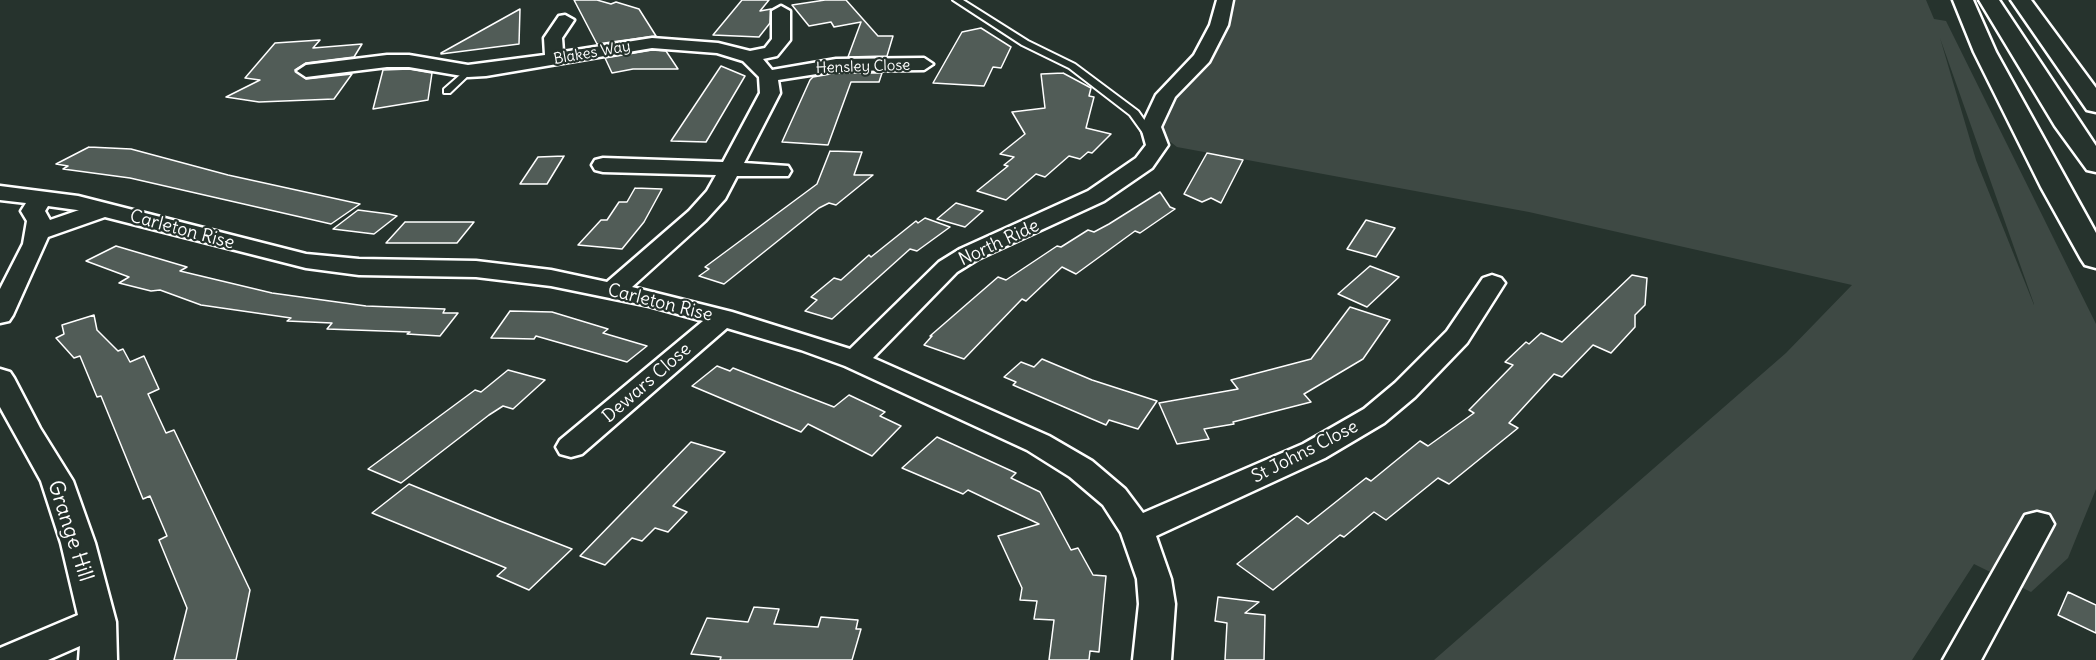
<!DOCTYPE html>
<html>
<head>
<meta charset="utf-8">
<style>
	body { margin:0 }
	canvas { display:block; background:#26332d }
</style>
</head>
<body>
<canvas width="2096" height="660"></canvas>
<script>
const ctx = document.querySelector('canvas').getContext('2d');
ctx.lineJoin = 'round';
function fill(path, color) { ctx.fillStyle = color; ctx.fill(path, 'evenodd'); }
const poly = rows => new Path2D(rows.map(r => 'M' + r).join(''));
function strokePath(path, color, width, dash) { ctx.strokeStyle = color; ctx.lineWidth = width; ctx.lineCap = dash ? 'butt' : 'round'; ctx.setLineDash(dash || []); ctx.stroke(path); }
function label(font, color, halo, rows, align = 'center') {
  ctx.font = font + ' Delius,sans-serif'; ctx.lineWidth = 4.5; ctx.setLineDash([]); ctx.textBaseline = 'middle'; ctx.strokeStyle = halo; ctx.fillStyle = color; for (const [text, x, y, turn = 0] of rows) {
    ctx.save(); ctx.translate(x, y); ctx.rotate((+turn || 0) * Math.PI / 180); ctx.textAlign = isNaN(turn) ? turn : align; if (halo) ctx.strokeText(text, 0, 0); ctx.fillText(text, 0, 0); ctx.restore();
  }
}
fill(poly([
	[1225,0,1926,0,1934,19,1946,21,2096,324,2096,489,2068,558,2031,592,1974,564,1912,660,1434,660,1786,353,1852,285,1529,212,1177,147,1151,127,1202,58],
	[1940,38,2034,304,2034,305,1976,160]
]), '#3e4944');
const building = poly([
	[574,0,597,0,611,4,616,2,639,9,656,36,597,44,574,0],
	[742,0,769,0,760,11,771,9,770,23,759,37,713,35,742,0],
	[825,0,846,0,878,36,893,36,887,56,848,57,861,22,834,27,831,22,809,26,792,5,825,0],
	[520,9,519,44,441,54,441,53,520,9],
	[981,28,1011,47,1001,68,993,67,984,86,933,83,962,32,981,28],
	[320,40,313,48,362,44,354,57,306,63,295,70,306,79,352,74,334,99,259,102,226,97,260,80,245,78,275,43,320,40],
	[652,50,666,51,678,69,633,69,612,73,605,58,652,50],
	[721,66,745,76,706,142,671,141,721,66],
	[409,69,432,73,428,100,373,109,383,70,409,69],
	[836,73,882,73,879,82,851,82,828,145,782,142,810,80,813,77,836,73],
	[1063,73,1091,88,1089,96,1094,97,1086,128,1111,134,1092,153,1088,152,1080,159,1069,156,1045,177,1036,174,1006,200,977,191,1008,166,1004,165,1014,157,1000,154,1025,134,1012,112,1045,108,1041,74,1063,73],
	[89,147,131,149,228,175,360,204,331,224,130,178,63,169,68,166,56,164,89,147],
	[830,151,862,152,854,175,873,175,836,205,829,203,819,208,724,284,699,276,709,269,705,267,817,184,830,151],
	[1207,153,1243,160,1221,203,1211,198,1202,202,1184,194,1207,153],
	[564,156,547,184,520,184,538,157,564,156],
	[635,188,662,189,644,222,622,249,578,245,601,220,607,220,619,202,627,202,635,188],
	[1160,192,1170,207,1175,209,1140,233,1135,231,1076,274,1062,267,1026,301,1022,299,964,359,924,345,932,336,930,336,998,277,1006,280,1057,246,1061,247,1088,230,1094,232,1109,224,1160,192],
	[956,203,983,211,965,227,937,219,956,203],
	[358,210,389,214,397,216,374,234,333,229,358,210],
	[925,218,950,227,917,251,910,249,832,319,805,311,817,300,811,297,834,278,841,280,869,255,871,257,916,221,918,223,925,218],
	[1366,220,1395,228,1376,257,1347,249,1366,220],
	[405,222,474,222,457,243,386,243,405,222],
	[116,246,187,267,180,271,272,293,366,306,445,309,443,313,458,313,440,336,407,334,410,332,327,329,332,323,287,321,291,318,201,305,160,290,151,291,119,283,129,277,86,261,116,246],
	[1370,266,1399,277,1367,307,1338,294,1370,266],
	[1632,275,1647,278,1645,305,1635,315,1635,327,1611,353,1593,345,1562,377,1554,374,1509,423,1518,428,1449,484,1438,478,1386,520,1374,512,1344,537,1340,535,1273,590,1237,564,1297,516,1308,524,1366,478,1371,481,1420,441,1428,446,1474,413,1469,410,1513,365,1505,362,1526,342,1529,344,1541,333,1562,342,1632,275],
	[1350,307,1390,320,1363,359,1304,394,1311,402,1233,422,1234,424,1204,429,1209,439,1177,444,1159,403,1238,389,1231,380,1311,359,1350,307],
	[510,311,552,312,608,329,603,333,647,346,627,362,536,336,534,339,491,338,510,311],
	[94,315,97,330,118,351,123,349,130,362,144,356,159,389,148,394,166,433,174,430,250,590,236,660,174,660,187,608,159,540,167,536,150,496,143,499,101,396,97,397,80,356,74,358,56,338,64,334,62,325,94,315],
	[1042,359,1092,380,1157,401,1138,429,1109,420,1106,425,1013,385,1016,382,1004,377,1021,362,1034,367,1042,359],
	[717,366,730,371,733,368,834,407,849,395,885,412,880,416,901,426,872,456,808,424,801,432,692,386,717,366],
	[508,370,545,380,513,409,503,406,489,415,401,483,368,469,475,390,481,392,508,370],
	[937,437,1016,473,1011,478,1040,492,1071,550,1078,548,1093,575,1106,576,1099,652,1090,651,1089,660,1049,660,1054,620,1034,619,1037,601,1020,600,1022,588,998,536,1039,524,968,490,963,494,902,468,937,437],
	[691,442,725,452,673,506,687,512,668,532,655,528,642,541,632,538,605,565,580,556,691,442],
	[409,484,500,521,572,549,529,590,497,576,506,568,372,513,409,484],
	[2068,592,2096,605,2096,633,2058,615,2068,592],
	[1218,597,1259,602,1245,613,1265,615,1264,660,1225,660,1227,623,1215,621,1218,597],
	[754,607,779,609,774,624,818,627,821,617,858,620,856,629,861,629,852,660,720,660,721,657,691,654,707,618,748,622,754,607]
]);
fill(building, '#515c57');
strokePath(building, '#fff', 1.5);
const service = poly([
	[953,0,963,0,1028,41,1075,64,1138,111,1157,138,1152,141,1148,140,1130,115,1069,68,1022,45,953,0],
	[468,68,471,69,471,73,450,93,444,93,444,89,468,68]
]);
const minor = poly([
	[1217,0,1233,0,1228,25,1209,62,1175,97,1161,127,1168,145,1152,168,1104,201,978,259,957,272,873,358,1049,436,1092,461,1125,489,1143,513,1303,444,1364,409,1395,383,1447,331,1483,278,1492,275,1501,278,1505,283,1467,343,1415,397,1384,423,1325,458,1156,536,1171,579,1175,604,1171,660,1133,660,1139,604,1137,579,1121,533,1103,505,1070,477,1027,450,845,366,801,350,727,328,582,454,571,457,560,454,556,447,560,440,703,321,649,306,551,286,476,277,359,275,306,268,105,217,48,237,13,315,9,321,0,323,0,289,23,244,27,221,21,211,26,203,0,200,0,186,78,196,306,254,359,259,476,261,551,270,607,282,689,211,707,191,716,175,603,172,595,170,592,165,595,160,603,158,723,162,760,93,759,77,743,61,717,53,652,48,486,76,468,77,409,67,387,67,306,77,297,71,306,65,387,55,409,55,468,65,545,55,544,38,559,16,565,15,574,20,562,38,563,52,652,38,718,43,750,51,765,48,772,39,772,11,781,6,790,11,790,40,777,56,763,59,772,70,836,59,924,58,933,64,924,70,836,71,778,80,780,93,744,163,788,166,791,171,788,176,737,176,725,199,705,221,632,287,732,312,850,349,939,262,960,249,1088,191,1136,158,1146,145,1141,127,1156,95,1194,55,1210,25,1217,0],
	[48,206,77,210,79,210,50,220,45,211,48,206],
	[0,369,10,372,14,378,40,428,73,481,95,543,116,622,117,660,79,660,80,646,48,660,0,660,0,648,78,615,61,543,41,481,0,407,0,369],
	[2037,512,2049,515,2054,524,1981,660,1943,660,2025,515,2037,512]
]);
const motorway = poly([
	[1953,0,1973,0,1996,52,2096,233,2096,268,2085,265,2081,259,2041,187,1974,52,1953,0],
	[1979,0,1999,0,2096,146,2096,172,2087,170,2055,126,1979,0],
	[2011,0,2031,0,2096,88,2096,112,2087,110,2011,0]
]);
strokePath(service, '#fff', 4);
strokePath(minor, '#fff', 5);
strokePath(motorway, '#fff', 5);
fill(service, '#26332d');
fill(minor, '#26332d');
fill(motorway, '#26332d');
label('15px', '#fff', '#26332d', [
	["Blakes Way",592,53,-10],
	["Hensley Close",863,67,-2]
]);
label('18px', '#fff', '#26332d', [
	["Carleton Rise",182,230,15],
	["North Ride",999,243,-25],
	["Carleton Rise",660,303,14],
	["Dewars Close",647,383,-41],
	["St Johns Close",1305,452,-27]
]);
label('21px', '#fff', '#26332d', [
	["Grange Hill",70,531,72]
]);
</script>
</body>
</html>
